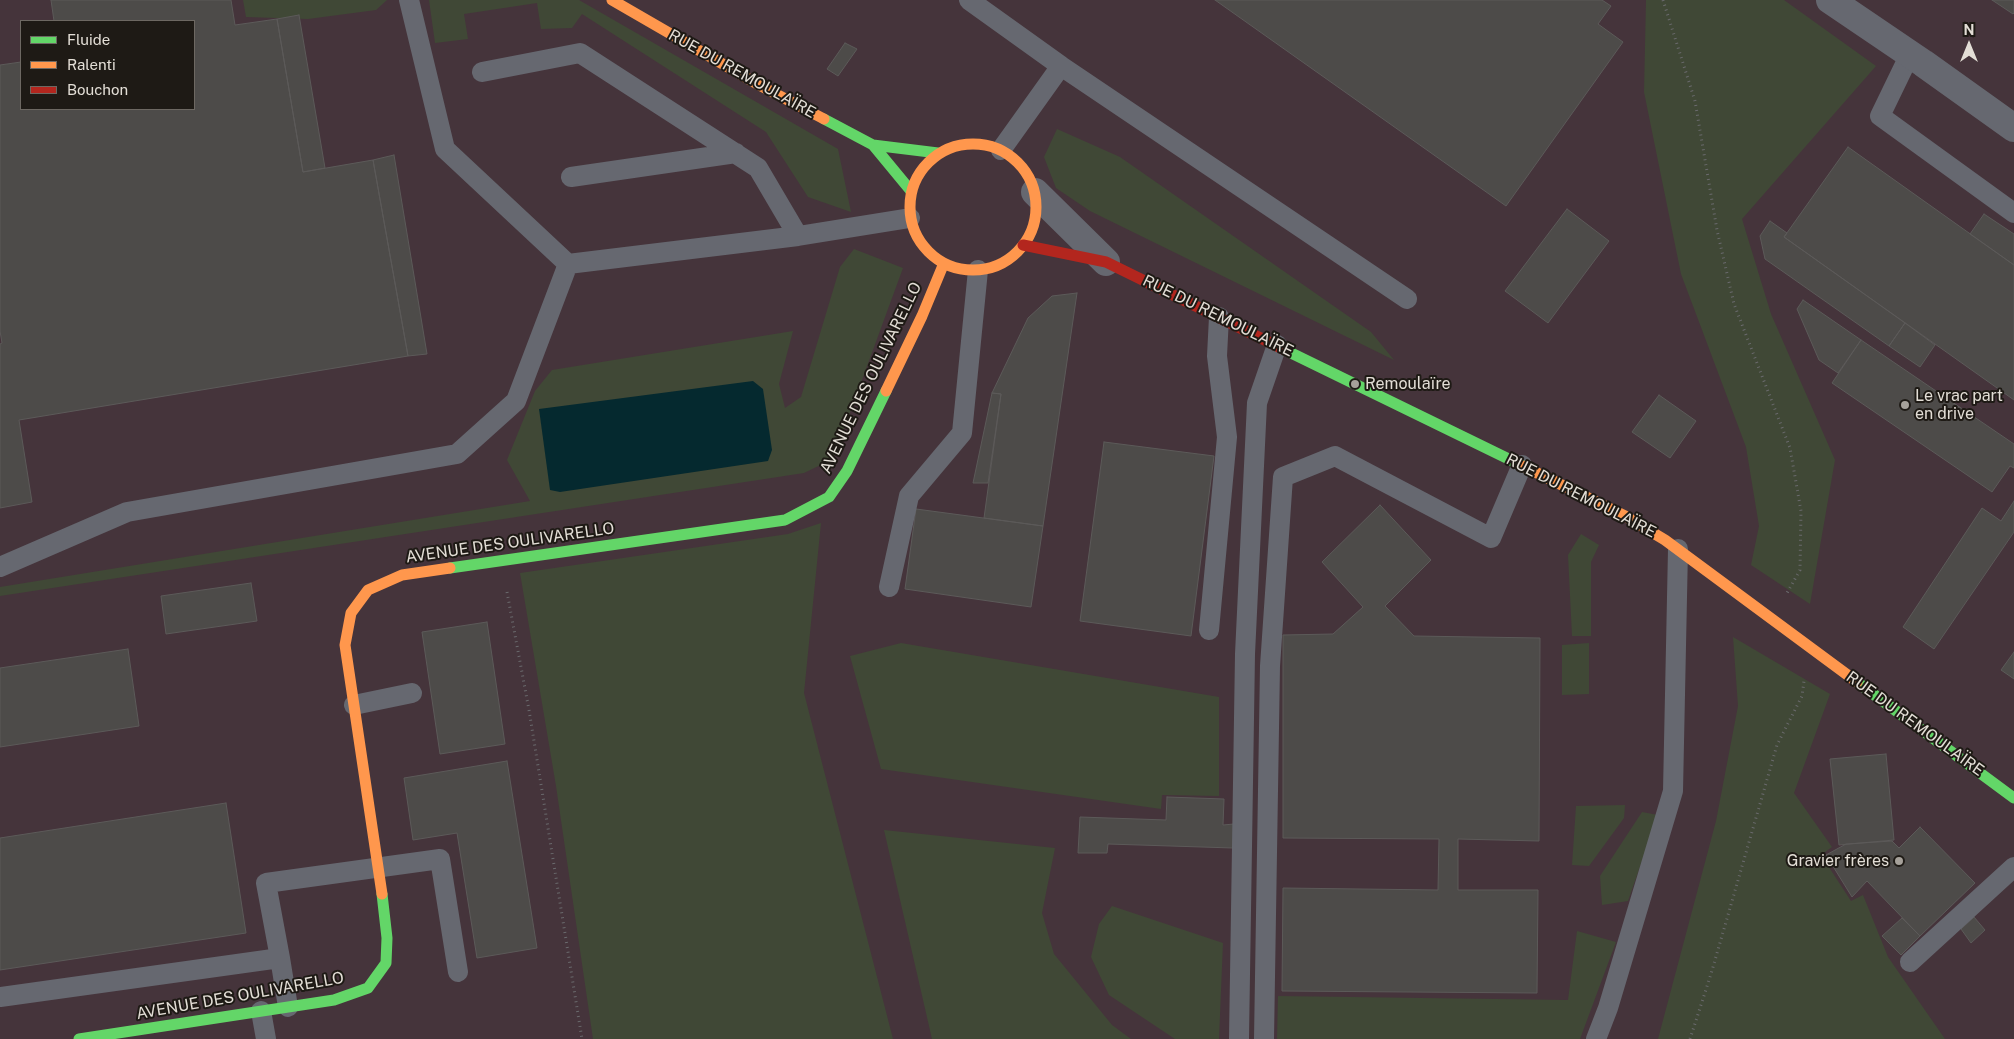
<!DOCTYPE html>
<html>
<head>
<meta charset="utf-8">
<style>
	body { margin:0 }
	#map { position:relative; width:2014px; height:1039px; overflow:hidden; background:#36312a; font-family:"Public Sans",sans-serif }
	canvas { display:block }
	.legend { position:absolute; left:20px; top:20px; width:175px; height:90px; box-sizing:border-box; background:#1e1a15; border:1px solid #6d6862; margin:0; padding:6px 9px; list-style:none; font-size:15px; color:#e3ded6 }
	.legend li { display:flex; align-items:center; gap:10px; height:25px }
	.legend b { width:25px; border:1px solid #6d6862 }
	.north { position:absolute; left:1944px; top:20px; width:50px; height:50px; -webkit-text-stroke:4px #1e1a15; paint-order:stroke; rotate:0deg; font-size:14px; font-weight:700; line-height:20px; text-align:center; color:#e3ded6 }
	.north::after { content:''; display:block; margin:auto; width:18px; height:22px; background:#e3ded6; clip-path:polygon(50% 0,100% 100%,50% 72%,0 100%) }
</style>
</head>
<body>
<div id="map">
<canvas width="2014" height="1039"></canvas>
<ul class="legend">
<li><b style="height:6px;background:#63d668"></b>Fluide</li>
<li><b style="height:6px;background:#ff974d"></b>Ralenti</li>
<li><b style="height:6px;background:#b3261e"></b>Bouchon</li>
</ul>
<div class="north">N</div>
</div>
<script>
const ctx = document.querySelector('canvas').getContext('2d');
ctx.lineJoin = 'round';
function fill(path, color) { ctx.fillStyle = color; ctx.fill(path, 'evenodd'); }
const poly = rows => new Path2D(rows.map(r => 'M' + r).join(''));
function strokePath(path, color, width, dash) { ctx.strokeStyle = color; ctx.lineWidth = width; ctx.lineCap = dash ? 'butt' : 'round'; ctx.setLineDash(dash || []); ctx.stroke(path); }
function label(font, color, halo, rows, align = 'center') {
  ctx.font = font + ' "Public Sans",sans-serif'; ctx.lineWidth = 4; ctx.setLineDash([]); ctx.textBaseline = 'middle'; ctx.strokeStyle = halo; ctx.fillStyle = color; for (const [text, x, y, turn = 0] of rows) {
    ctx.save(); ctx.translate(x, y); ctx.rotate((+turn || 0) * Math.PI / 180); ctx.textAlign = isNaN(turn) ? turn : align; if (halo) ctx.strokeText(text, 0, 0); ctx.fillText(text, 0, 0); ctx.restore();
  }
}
fill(poly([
	[0,0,2014,0,2014,1039,0,1039],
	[21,21,194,21,194,109,21,109]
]), '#45343b');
fill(poly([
	[243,0,387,0,376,10,308,19,246,17],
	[429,0,579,0,838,149,851,212,808,197,766,132,582,14,572,28,541,29,537,3,464,14,468,39,435,43],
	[1646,0,1784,0,1876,66,1742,219,1771,314,1835,460,1810,604,1751,565,1759,526,1746,447,1681,274,1644,92],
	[1057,129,1120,157,1371,332,1394,360,1090,211,1056,188,1044,157],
	[854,249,903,268,833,459,804,473,0,596,0,587,530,501,507,460,535,391,552,370,793,331,779,384,785,408,801,397,840,267],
	[821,523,804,693,893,1039,593,1039,556,786,520,573,788,534],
	[1581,534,1599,545,1591,562,1591,636,1572,636,1568,555],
	[1733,637,1830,694,1794,793,1832,847,1821,855,1851,901,1863,895,1888,957,1945,1039,1658,1039,1716,821,1738,706],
	[901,643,1219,697,1219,796,1162,795,1161,809,881,769,850,656],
	[1589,643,1589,694,1562,695,1562,645],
	[1625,805,1624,818,1589,866,1572,865,1576,806],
	[1642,812,1658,815,1628,901,1602,905,1600,876],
	[884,830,1055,848,1042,913,1054,954,1112,1025,1131,1039,932,1039],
	[1112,906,1223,943,1219,1039,1175,1039,1109,995,1091,957,1099,924],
	[1577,931,1616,942,1580,1039,1277,1039,1278,996,1568,1000]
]), '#404836');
fill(poly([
	[753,381,763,389,772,450,768,461,560,492,550,490,539,409]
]), '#05292f');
const building = poly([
	[51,0,231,0,235,25,277,19,303,172,373,160,408,356,19,420,32,502,0,508,0,344,2,343,0,331,0,65,21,62,21,109,194,109,194,21,54,21,51,0],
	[1215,0,1602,0,1611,6,1598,24,1623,42,1506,206,1215,0],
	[1992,0,2014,0,2014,13,2013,14,1992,0],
	[299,15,325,168,303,172,277,19,299,15],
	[845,43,857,49,838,76,827,69,845,43],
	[1848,147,2014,265,2014,400,1784,237,1848,147],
	[394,155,427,354,408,356,373,160,394,155],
	[1567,209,1609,241,1548,323,1505,291,1567,209],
	[1984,214,2014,234,2014,265,1970,234,1984,214],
	[1770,221,1787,233,1784,237,1905,323,1889,346,1765,259,1760,236,1770,221],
	[1077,293,1043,526,984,518,1001,394,992,393,1028,318,1052,296,1077,293],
	[1803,300,1861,340,1838,373,1819,360,1797,309,1803,300],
	[1905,323,1935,345,1920,367,1889,346,1905,323],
	[1861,340,2014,444,2014,468,2010,466,1992,492,1832,383,1861,340],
	[992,393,1001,394,988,483,973,483,992,393],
	[1659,395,1696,421,1670,458,1632,432,1659,395],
	[1104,442,1214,456,1191,636,1080,621,1104,442],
	[2014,501,2014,532,1934,649,1903,627,1982,508,2001,521,2014,501],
	[1380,505,1431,560,1385,606,1414,636,1540,638,1539,841,1458,839,1458,890,1538,890,1537,993,1282,991,1283,888,1438,890,1439,839,1283,838,1283,635,1333,634,1363,607,1322,562,1380,505],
	[916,509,1043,526,1031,607,905,589,916,509],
	[251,583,257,621,166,634,161,596,251,583],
	[487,622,505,744,440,754,422,632,487,622],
	[128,649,139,726,0,747,0,668,128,649],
	[2014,652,2014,679,2001,670,2014,652],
	[1886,754,1894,840,1839,845,1830,759,1886,754],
	[507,761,537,948,477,958,457,833,413,840,404,778,507,761],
	[1167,797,1224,799,1223,825,1234,824,1233,848,1108,844,1107,853,1078,853,1080,817,1166,820,1167,797],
	[226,803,246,933,0,970,0,838,226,803],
	[1920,827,1975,883,1920,936,1867,881,1852,897,1826,855,1846,844,1892,841,1899,848,1920,827],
	[1974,917,1985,930,1971,943,1961,929,1974,917],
	[1902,918,1920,936,1901,955,1882,936,1902,918]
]);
fill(building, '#4d4b49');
strokePath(building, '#5c5a59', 1);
strokePath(poly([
	[1663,0,1695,101,1717,230,1734,304,1790,448,1801,511,1800,570,1787,593],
	[507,592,529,710,582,1039],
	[1690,1039,1711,974,1777,745,1802,696,1804,681]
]), '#6a6a6d', 3, [1, 4]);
strokePath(poly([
	[409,0,445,149,568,264,798,236,910,218],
	[969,0,1061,66,1407,299],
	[1910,54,1880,116,2014,213],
	[482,72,580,53,758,168,798,236],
	[1001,150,1061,66],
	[571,177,736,153],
	[0,567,127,512,457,454,516,401,568,264],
	[889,587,909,496,962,433,978,270],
	[1209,630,1227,437,1217,356,1219,317],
	[354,705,412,693],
	[280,958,288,1007],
	[1910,962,2014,867],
	[0,997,280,958,266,883,440,859,458,972],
	[261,1011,266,1039],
	[1239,1039,1245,654,1257,403,1277,345],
	[1264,1039,1270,666,1283,477,1335,456,1491,538,1522,465],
	[1596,1039,1608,1008,1673,791,1678,549]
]), '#666870', 20);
strokePath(poly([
	[1830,0,1923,63,2014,128],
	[1035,192,1106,262]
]), '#666870', 28);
strokePath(poly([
	[824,119,873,145,938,153],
	[873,145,911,191],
	[1285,350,1523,466],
	[450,568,785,520,829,497,847,471,886,391],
	[1857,682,2014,798],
	[79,1039,334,1000,368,988,386,963,387,938,382,894]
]), '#63d668', 11);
strokePath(poly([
	[612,0,759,85,824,119],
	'910 207a63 63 0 1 1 126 0a63 63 0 1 1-126 0Z',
	[886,391,922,316,944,263],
	[1523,466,1625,516,1665,540,1857,682],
	[382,894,345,645,351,613,368,590,402,575,450,568]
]), '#ff974d', 11);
strokePath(poly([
	[1023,245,1106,262,1285,350]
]), '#b3261e', 11);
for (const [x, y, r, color] of [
	[1355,384,5,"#a6a19a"],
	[1905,405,5,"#a6a19a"],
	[1899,861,5,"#a6a19a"]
]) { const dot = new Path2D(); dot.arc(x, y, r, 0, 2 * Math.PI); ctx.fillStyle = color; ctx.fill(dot); strokePath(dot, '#1e1a15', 2); }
label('16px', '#e3ded6', '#1e1a15', [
	["RUE DU REMOULAÏRE",742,74,29],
	["RUE DU REMOULAÏRE",1218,316,26],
	["AVENUE DES OULIVARELLO",871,378,-64],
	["RUE DU REMOULAÏRE",1581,496,27],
	["AVENUE DES OULIVARELLO",510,543,-8],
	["RUE DU REMOULAÏRE",1915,724,36],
	["AVENUE DES OULIVARELLO",240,996,-10]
]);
label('16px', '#e3ded6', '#1e1a15', [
	["Remoulaïre",1365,384],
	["Le vrac part",1915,396],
	["en drive",1915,414],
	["Gravier frères",1889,861,"right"]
], 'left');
</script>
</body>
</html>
